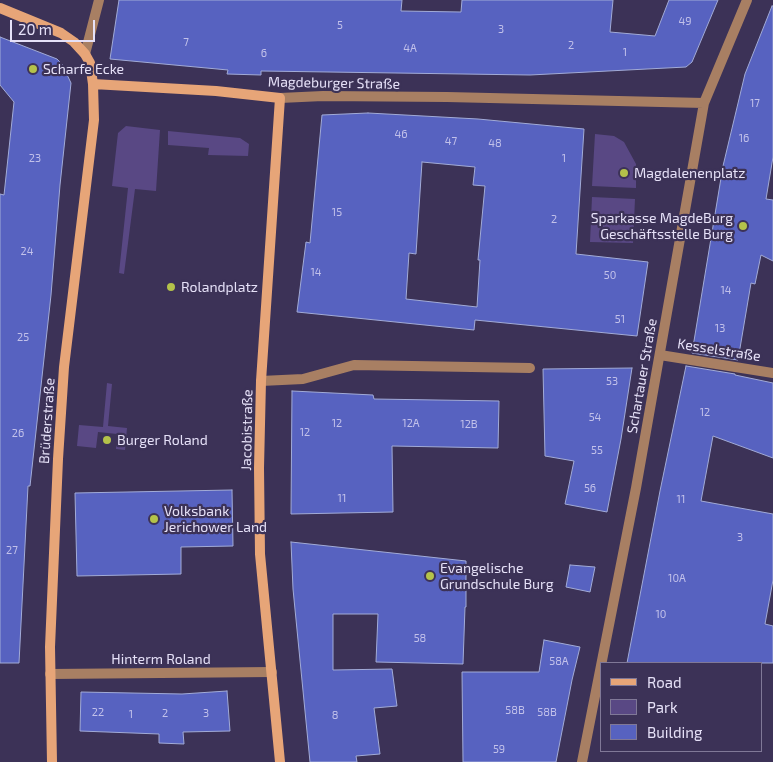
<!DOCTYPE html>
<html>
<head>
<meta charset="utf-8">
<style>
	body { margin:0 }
	#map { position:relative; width:773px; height:762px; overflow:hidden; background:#3c3257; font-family:"Exo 2",sans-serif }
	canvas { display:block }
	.legend { position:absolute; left:600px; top:662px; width:162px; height:90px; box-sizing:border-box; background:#3c3257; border:1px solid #807897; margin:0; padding:6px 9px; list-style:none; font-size:15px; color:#e6e1f8 }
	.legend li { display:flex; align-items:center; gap:10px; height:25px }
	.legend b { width:25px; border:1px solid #807897 }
	.scale { position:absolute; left:10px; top:20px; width:85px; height:22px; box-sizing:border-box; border:2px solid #e6e1f8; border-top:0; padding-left:6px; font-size:15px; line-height:18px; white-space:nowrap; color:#e6e1f8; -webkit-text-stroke:4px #3c3257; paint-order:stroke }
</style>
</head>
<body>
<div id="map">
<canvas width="773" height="762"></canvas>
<ul class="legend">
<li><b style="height:6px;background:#e7a578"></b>Road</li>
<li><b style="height:14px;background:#594884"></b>Park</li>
<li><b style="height:14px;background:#5762c0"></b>Building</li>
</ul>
<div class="scale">20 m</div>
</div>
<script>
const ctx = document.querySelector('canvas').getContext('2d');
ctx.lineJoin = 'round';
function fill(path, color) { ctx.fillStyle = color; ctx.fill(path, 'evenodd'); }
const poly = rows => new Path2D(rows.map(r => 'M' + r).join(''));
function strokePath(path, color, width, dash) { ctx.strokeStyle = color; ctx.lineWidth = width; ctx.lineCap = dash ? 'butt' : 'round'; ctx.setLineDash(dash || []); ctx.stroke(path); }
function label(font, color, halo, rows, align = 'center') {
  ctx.font = font + ' "Exo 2",sans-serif'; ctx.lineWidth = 4.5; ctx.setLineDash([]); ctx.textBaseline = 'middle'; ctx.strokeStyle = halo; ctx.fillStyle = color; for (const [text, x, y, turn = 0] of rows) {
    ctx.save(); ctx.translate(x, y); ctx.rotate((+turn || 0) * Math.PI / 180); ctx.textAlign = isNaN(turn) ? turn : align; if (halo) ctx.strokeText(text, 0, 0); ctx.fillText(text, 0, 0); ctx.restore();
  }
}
fill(poly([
	[126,126,160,130,156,191,135,189,124,274,119,273,128,188,112,186,118,133],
	[168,131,240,138,249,144,248,156,208,155,209,148,168,145],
	[595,134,614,136,624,142,636,164,636,188,592,186],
	[592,197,635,199,633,243,590,242],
	[107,383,112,384,108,426,127,428,125,450,116,449,117,434,98,432,96,448,77,446,79,425,103,427]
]), '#594884');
const building = poly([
	[119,0,402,0,401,11,461,12,462,0,613,0,610,32,655,36,669,0,718,0,692,62,686,67,530,75,261,71,261,75,227,74,228,70,110,59,119,0],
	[772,6,773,6,773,157,766,199,773,200,773,261,761,255,755,284,751,283,738,360,692,353,723,166,745,74,772,6],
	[0,37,57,59,62,64,71,83,60,185,51,295,30,486,28,486,19,663,0,663,0,194,4,195,14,102,0,85,0,37],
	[368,113,478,119,584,129,576,254,648,262,637,336,475,320,474,330,297,312,306,242,310,243,322,115,368,113],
	[422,162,475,167,473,185,485,186,478,260,480,260,477,307,406,299,409,253,416,254,422,162],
	[686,366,735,374,735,375,773,383,773,458,713,436,701,501,773,514,773,580,765,624,773,626,773,663,627,663,660,491,686,366],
	[632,368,621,439,607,512,565,504,574,461,545,456,543,369,632,368],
	[292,391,373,395,374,399,499,401,498,448,392,446,393,512,291,514,292,391],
	[232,490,233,546,181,547,181,574,77,576,75,493,232,490],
	[291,542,466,561,466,607,465,607,463,664,376,662,378,614,333,614,333,670,392,669,397,706,374,708,380,754,356,756,357,762,310,762,293,589,291,542],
	[570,565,595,567,590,592,566,587,570,565],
	[544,640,580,647,572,680,556,762,463,762,462,672,539,672,544,640],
	[227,691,230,731,183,732,184,744,159,743,159,734,80,731,81,692,182,694,227,691]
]);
fill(building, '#5762c0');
strokePath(building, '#a2abd7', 1);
strokePath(poly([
	[261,381,303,379,354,365,530,368]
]), '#a87f63', 10);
strokePath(poly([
	[85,54,99,0],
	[280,98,323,96,447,97,704,103],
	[660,355,773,373],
	[50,674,272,672],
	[582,762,636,488,704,103,747,0]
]), '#a87f63', 10);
strokePath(poly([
	[0,8,61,33,74,42,85,54,90,63,93,84,94,120,64,367,58,459,50,647,52,762],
	[93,84,216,91,280,98,261,381,259,468,260,554,280,762]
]), '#e7a578', 10);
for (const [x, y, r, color] of [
	[33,69,5,"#b4c24a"],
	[624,173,5,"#b4c24a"],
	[743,226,5,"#b4c24a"],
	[171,287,5,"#b4c24a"],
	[107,440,5,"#b4c24a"],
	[154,519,5,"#b4c24a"],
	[430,576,5,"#b4c24a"]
]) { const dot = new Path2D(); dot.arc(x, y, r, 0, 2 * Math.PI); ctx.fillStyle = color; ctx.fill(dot); strokePath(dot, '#3c3257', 2); }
label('11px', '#c2c1ea', null, [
	["49",685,21],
	["5",340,25],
	["3",501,29],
	["7",186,42],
	["2",571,45],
	["4A",410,48],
	["1",625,52],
	["6",264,53],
	["17",755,103],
	["46",401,134],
	["16",744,138],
	["47",451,141],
	["48",495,143],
	["23",35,158],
	["1",564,158],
	["15",337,212],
	["2",554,219],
	["24",27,251],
	["14",316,272],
	["50",610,275],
	["14",726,290],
	["51",620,319],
	["13",720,328],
	["25",23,337],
	["53",612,381],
	["12",705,412],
	["54",595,417],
	["12",337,423],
	["12A",411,423],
	["12B",469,424],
	["12",305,432],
	["26",18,433],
	["55",597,450],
	["56",590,488],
	["11",342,498],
	["11",681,499],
	["3",740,537],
	["27",12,550],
	["10A",677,578],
	["10",661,614],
	["58",420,638],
	["58A",559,661],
	["58B",515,710],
	["22",98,712],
	["58B",547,712],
	["2",165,713],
	["3",206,713],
	["1",131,714],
	["8",335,715],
	["59",499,749]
]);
label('14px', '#e6e1f8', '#3c3257', [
	["Scharfe Ecke",43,69],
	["Magdalenenplatz",634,173],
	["Sparkasse MagdeBurg",733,218,"right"],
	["Geschäftsstelle Burg",733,234,"right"],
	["Rolandplatz",181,287],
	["Burger Roland",117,440],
	["Volksbank",164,511],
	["Jerichower Land",164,527],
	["Evangelische",440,568],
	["Grundschule Burg",440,584]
], 'left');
label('14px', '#e6e1f8', '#3c3257', [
	["Magdeburger Straße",334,83,1],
	["Kesselstraße",719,350,9],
	["Schartauer Straße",642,376,-80],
	["Brüderstraße",47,421,-86],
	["Jacobistraße",247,430,-89],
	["Hinterm Roland",161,659]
]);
</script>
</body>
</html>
